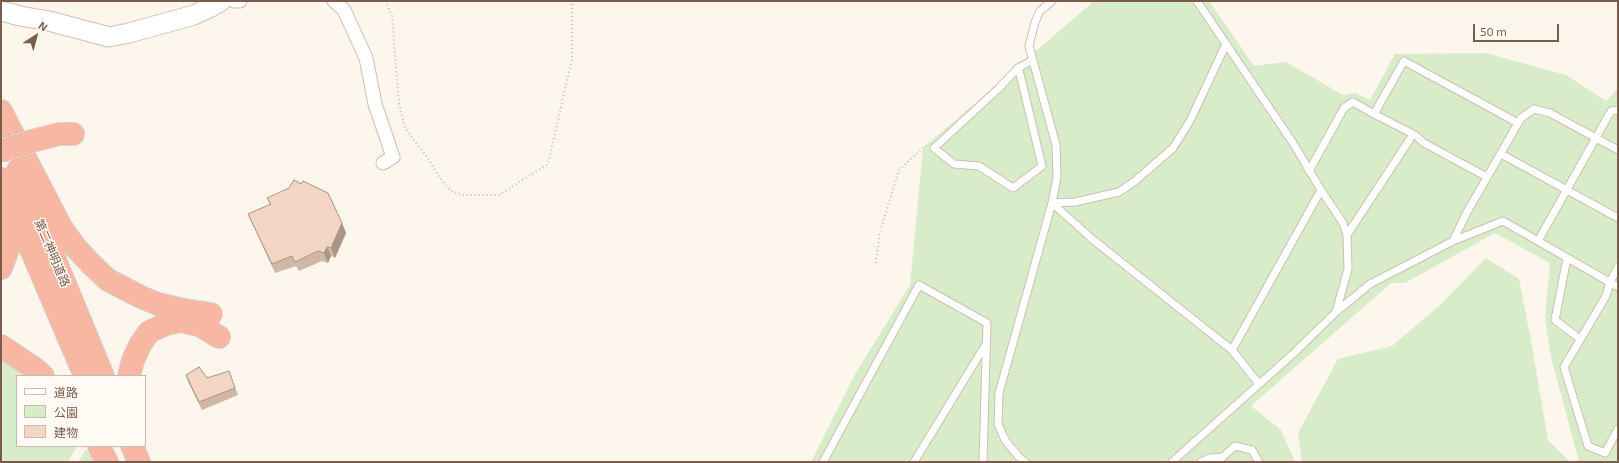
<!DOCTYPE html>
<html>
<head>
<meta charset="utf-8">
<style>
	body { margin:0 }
	#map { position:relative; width:1619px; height:463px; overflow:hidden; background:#fdf6ec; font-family:"Exo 2","Noto Sans JP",sans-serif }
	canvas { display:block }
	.frame { position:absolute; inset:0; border:2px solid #7a5c4d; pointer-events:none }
	.legend { position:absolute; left:16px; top:375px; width:130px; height:72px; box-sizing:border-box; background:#fffaf3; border:1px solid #cabbb1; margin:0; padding:5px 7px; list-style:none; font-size:12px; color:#7a5c4d }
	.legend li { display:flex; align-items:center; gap:8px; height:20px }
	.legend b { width:20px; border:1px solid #cabbb1 }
	.north { position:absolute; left:16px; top:16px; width:40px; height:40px; -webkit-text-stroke:3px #fffaf3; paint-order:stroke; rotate:36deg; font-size:11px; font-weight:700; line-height:16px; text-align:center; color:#7a5c4d }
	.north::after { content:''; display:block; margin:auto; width:14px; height:18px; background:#7a5c4d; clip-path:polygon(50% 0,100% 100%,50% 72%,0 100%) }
	.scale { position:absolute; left:1473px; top:24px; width:86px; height:18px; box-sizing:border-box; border:2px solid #7a5c4d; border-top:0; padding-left:5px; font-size:12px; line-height:14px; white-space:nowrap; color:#7a5c4d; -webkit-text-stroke:3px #fffaf3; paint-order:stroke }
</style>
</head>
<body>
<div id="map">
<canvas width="1619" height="463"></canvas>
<div class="frame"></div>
<ul class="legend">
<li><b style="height:5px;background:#fff"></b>道路</li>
<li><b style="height:11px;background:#d8ecc9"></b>公園</li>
<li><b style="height:11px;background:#f3d5c3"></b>建物</li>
</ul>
<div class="north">N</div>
<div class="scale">50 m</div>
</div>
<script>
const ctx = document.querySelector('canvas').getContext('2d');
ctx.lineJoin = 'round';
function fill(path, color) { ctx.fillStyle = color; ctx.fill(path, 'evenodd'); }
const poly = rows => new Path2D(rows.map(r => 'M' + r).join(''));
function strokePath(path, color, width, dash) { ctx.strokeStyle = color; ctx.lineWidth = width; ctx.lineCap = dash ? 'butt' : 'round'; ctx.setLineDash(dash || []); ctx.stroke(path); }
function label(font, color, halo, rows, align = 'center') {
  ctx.font = font + ' "Exo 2","Noto Sans JP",sans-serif'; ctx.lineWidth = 3; ctx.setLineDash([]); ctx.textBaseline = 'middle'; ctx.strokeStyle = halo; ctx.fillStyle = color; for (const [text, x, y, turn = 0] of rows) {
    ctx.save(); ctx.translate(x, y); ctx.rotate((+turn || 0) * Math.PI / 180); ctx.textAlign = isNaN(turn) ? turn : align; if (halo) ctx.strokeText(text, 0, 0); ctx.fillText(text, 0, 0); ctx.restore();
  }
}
fill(poly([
	[1094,1,1209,1,1254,66,1286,62,1343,95,1356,93,1370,100,1395,54,1486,53,1566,75,1606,101,1618,88,1618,462,1579,462,1551,357,1545,318,1550,263,1495,233,1405,283,1391,283,1251,406,1281,430,1295,462,811,462,854,376,910,285,923,148],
	[1486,258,1519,279,1532,346,1548,440,1570,462,1302,462,1298,433,1338,359,1392,346,1439,306],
	[1,356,30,376,17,376,17,446,77,446,68,462,1,462],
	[86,449,96,462,78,462]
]), '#d8ecc9');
const lane = poly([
	[1197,1,1293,143,1321,190,1343,223,1347,235,1348,269,1336,312],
	[1018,68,1021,78,1042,166,1013,188,979,166,954,164,934,148,998,89,1018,68,1033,60],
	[1374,114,1415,135,1424,143,1487,177],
	[1501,154,1618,218],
	[1309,171,1344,108,1353,102,1374,114,1404,61,1518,123],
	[1052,203,1092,239,1232,350,1259,384],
	[1052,203,1075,202,1119,192,1135,181,1173,148,1190,121,1226,44],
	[1347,235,1410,139],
	[1453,241,1466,214,1521,118,1534,109,1550,113,1618,150],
	[1538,241,1611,111,1618,110],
	[1567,258,1555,320,1580,339],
	[1618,267,1610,282,1606,296,1564,367,1588,446,1605,453,1618,429],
	[1232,350,1321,190],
	[823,462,919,285,987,323,983,462],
	[914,462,986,344],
	[1025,462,1018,456,1005,440,998,424,999,393,1052,203,1057,177,1056,145,1029,46,1035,22,1040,11,1052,1],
	[1172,462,1294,353,1336,312,1370,284,1453,241,1503,221,1618,287],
	[1201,462,1210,458,1222,457],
	[1217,462,1235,446,1252,450,1259,462]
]);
const street = poly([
	[234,1,240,1],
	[334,1,344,10,366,58,375,104,393,157,383,163]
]);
const secondary = poly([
	[1,11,20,16,49,21,109,37,129,33,194,15,211,7,221,1]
]);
const highway = poly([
	[1,111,61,227,76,248,92,265,108,280,141,297,158,304,179,309,211,314],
	[32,141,59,134,73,134],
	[18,170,103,376],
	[1,179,85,376],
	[1,268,8,249,8,225,2,205],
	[1,346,34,368,43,376],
	[129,376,133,360,140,345,149,332,166,324,182,321,201,326,219,337],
	[99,446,107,462],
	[132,446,139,462]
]);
strokePath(lane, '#d1beb0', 9);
strokePath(street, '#d1beb0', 15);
strokePath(secondary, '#d6c0b0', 21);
strokePath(highway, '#dad1cd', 24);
strokePath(poly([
	[385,1,392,16,399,104,405,128,427,157,442,181,451,191,463,195,499,195,548,164,572,59,572,1],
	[876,263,880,232,899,170,925,146,926,146]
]), '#d9b8a5', 2, [1, 3]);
strokePath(lane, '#fff', 7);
strokePath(street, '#fff', 13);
strokePath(secondary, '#fff', 19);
strokePath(highway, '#f7b7a3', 22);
const highwayBridge = poly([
	[1,151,32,141]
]);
strokePath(highwayBridge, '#dad1cd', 24, []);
strokePath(highwayBridge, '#f7b7a3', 22);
fill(poly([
	[267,198,342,223,346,233,335,258,331,256,328,263,322,261,299,271,296,266,275,273,252,223,248,214,270,205],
	[229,371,238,395,202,410,188,382,186,375,207,378]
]), '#d1b7a8');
fill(poly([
	[342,223,346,233,335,258,331,248],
	[327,247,331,256,328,263,324,253]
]), '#aa9588');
const building = poly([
	[294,180,301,184,303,181,328,193,342,223,331,248,327,247,324,253,318,251,295,262,292,256,272,264,248,214,271,204,267,198,289,188,294,180],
	[199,367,207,378,229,371,235,388,199,402,186,375,199,367]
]);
fill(building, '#f3d5c3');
strokePath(building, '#aa9588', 1);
label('12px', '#7a5c4d', '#fffaf3', [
	["第二神明道路",52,253,67]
]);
</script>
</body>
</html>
